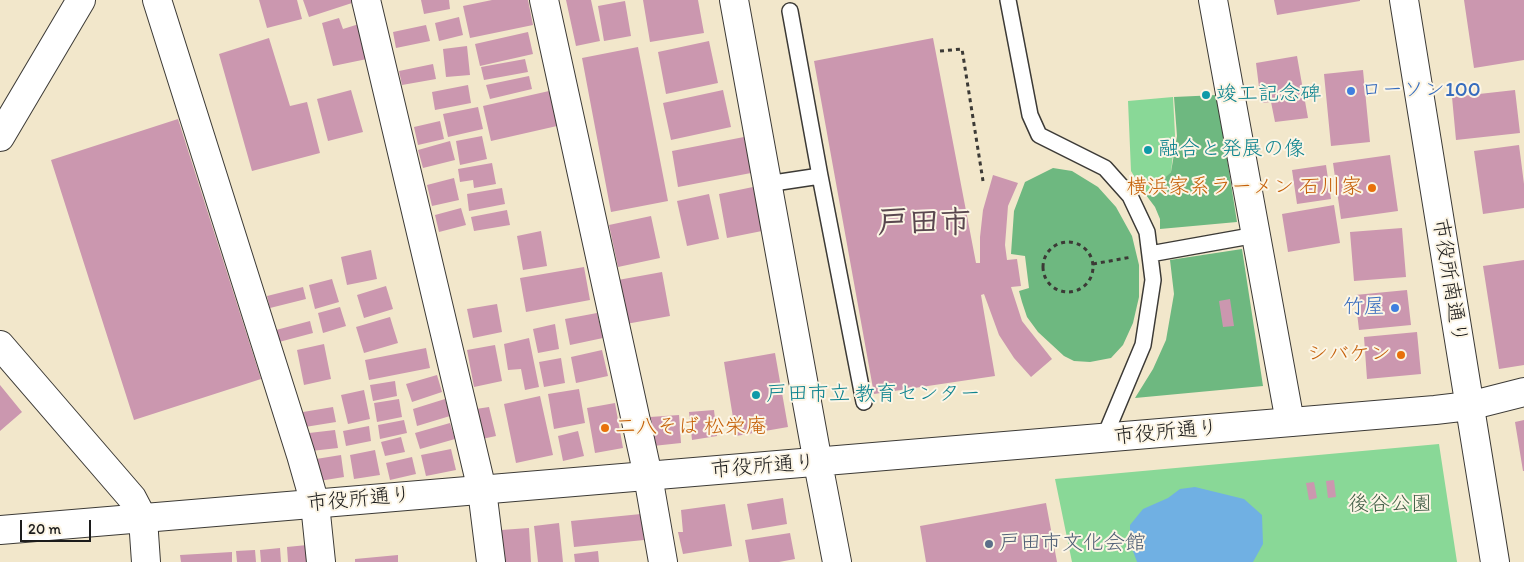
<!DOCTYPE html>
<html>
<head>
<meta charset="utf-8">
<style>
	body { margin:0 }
	#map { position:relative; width:1524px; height:562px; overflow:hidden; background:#f2e7cb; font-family:Itim,sans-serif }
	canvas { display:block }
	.scale { position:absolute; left:20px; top:520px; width:71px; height:22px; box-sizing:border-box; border:2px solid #1c1c1c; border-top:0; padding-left:6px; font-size:15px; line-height:18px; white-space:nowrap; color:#1c1c1c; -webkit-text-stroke:4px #fcf5e5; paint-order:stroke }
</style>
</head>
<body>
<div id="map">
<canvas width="1524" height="562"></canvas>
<div class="scale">20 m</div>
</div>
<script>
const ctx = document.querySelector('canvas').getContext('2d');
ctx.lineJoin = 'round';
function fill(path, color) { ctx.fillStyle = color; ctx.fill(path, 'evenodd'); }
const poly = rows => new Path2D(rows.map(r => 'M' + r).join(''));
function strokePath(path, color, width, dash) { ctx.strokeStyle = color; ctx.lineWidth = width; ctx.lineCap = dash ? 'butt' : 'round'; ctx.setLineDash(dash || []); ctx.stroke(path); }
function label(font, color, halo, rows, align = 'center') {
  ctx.font = font + ' Itim,"Klee One",sans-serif'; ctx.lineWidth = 4; ctx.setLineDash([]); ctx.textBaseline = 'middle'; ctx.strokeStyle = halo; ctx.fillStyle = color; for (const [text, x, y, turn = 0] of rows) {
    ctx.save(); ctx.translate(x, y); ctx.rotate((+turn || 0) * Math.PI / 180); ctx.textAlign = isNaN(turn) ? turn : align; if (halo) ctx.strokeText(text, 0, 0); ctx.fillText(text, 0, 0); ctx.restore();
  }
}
fill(poly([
	[1173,97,1175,135,1171,172,1152,191,1145,194,1131,171,1128,101],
	[1439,444,1457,562,1072,562,1055,479]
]), '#89d897');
fill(poly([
	[1217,95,1237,222,1160,229,1160,219,1155,207,1146,195,1171,172,1177,136,1174,97],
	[1053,168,1072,171,1098,187,1116,207,1132,236,1139,265,1139,297,1133,323,1123,345,1111,358,1090,362,1074,361,1064,356,1038,332,1027,317,1022,302,1019,291,1029,288,1025,256,1011,254,1014,211,1025,182],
	[1242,249,1263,386,1135,398,1153,369,1166,340,1174,294,1170,260]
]), '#6eb880');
fill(poly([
	[1195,487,1244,499,1262,515,1263,544,1253,562,1137,562,1130,543,1130,525,1143,509,1168,498,1180,489]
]), '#70b0e3');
fill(poly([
	[259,0,297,0,302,19,267,28],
	[303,0,351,0,352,3,309,17],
	[421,0,449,0,450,9,424,14],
	[492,0,528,0,533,25,470,38,463,6],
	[566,0,591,0,600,41,576,46],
	[643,0,698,0,704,33,650,42],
	[1274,0,1360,0,1360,1,1277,15],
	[1464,0,1524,0,1524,60,1474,68],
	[625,1,631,36,604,41,598,6],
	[459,17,463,35,439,41,435,23],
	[339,18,343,29,359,24,367,59,333,66,322,23],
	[426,25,430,41,396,48,393,32],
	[528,32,533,54,480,66,475,44],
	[269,38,290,106,307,102,320,153,252,171,219,54],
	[933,38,976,263,980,263,980,237,983,210,993,175,1018,183,1008,206,1005,245,1007,260,1017,259,1021,286,1011,287,1022,321,1052,359,1031,377,1014,358,999,335,984,294,981,295,995,376,874,394,814,61],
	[709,41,718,83,666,94,658,52],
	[467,46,470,75,446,77,443,49],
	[638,47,668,201,611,212,582,58],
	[1297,56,1308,118,1275,122,1271,102,1261,103,1256,63],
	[525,59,528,72,484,80,481,67],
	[433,64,436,79,402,85,399,71],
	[1363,70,1370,142,1331,146,1324,74],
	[529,76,532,89,490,99,486,85],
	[468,85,471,103,435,110,432,92],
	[351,90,363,132,328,141,317,99],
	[723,90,731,127,671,140,663,103],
	[1515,90,1520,133,1456,140,1452,97],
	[549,91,557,126,491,141,483,106],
	[478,107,483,129,448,137,443,114],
	[178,119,261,379,134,420,51,160],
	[440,121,444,139,418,145,414,127],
	[482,136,487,159,460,165,456,141],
	[744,137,751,173,678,187,672,151],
	[450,141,455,160,423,168,418,150],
	[1519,145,1524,184,1524,208,1483,214,1474,151],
	[1390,155,1398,211,1341,219,1333,163],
	[492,163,496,184,474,188,473,180,460,182,458,169],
	[1326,165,1331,199,1297,204,1292,170],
	[454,178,459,200,432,206,427,185],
	[753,187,762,231,727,238,719,194],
	[502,188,505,204,469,211,467,194],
	[709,194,719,239,687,246,677,201],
	[1334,205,1340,243,1288,252,1282,214],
	[461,208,466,225,439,232,435,215],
	[507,210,510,225,474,231,471,217],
	[651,216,660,258,618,267,609,225],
	[1402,228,1406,277,1354,281,1350,232],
	[541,231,547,266,523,270,517,236],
	[371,250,377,279,347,285,341,257],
	[1524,260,1524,365,1499,369,1483,266],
	[584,267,590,300,526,312,520,278],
	[662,272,670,316,626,324,618,280],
	[332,279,339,302,315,309,309,285],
	[386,286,393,309,364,318,357,295],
	[303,287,306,299,270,308,267,296],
	[1407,290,1411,325,1359,330,1355,295],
	[1230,299,1234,326,1223,327,1219,301],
	[497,304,502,332,473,338,467,309],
	[340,307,346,326,323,333,318,313],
	[597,313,603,338,570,345,565,319],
	[390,317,398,343,364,353,356,327],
	[310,321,313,333,279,342,276,330],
	[555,324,559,349,538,353,533,329],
	[1417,332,1421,374,1367,379,1364,337],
	[529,338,539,387,525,390,521,369,508,370,504,344],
	[324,344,331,379,304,385,297,350],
	[495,345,502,381,474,387,467,350],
	[426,348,430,368,369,380,365,360],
	[602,350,608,376,576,383,571,357],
	[775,353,788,427,736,436,724,362],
	[561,358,565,383,544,387,539,362],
	[437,375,442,392,412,402,406,384],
	[395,381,397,396,373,401,370,385],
	[0,385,22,412,0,431],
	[579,389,585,423,554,429,548,394],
	[364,390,370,419,348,424,341,395],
	[540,396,553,455,516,463,504,404],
	[399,399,402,417,377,422,374,403],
	[445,399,450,416,417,426,413,409],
	[615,403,623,448,595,453,587,408],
	[333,407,336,422,305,427,303,412],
	[489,407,496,436,482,439,476,409],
	[714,410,717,436,692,440,689,412],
	[679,415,681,443,653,446,650,417],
	[404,420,407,433,380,439,378,425],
	[1524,420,1524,471,1523,471,1515,422],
	[450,423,455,439,420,449,415,433],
	[369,426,371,441,346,446,343,431],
	[335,430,338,448,311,451,309,433],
	[578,431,584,456,563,461,558,436],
	[401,437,405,452,385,456,381,442],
	[451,449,456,470,426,476,421,455],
	[375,450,380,475,354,479,350,455],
	[341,455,344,477,319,481,316,459],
	[412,457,416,474,390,480,386,463],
	[1334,480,1336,497,1328,498,1326,481],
	[1314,482,1317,498,1309,500,1306,483],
	[783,498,787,524,752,530,747,504],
	[1046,503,1057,562,926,562,920,526],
	[725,504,732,546,683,554,678,532,683,532,681,510],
	[641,514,644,540,574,547,571,521],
	[559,523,563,562,538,562,534,526],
	[529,528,531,562,504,562,501,530],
	[790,533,795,559,779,562,749,562,745,540],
	[307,545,308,562,288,562,287,547],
	[280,548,281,562,261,562,260,550],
	[255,550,256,562,237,562,236,551],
	[598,551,599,562,575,562,574,554],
	[232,552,232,562,181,562,180,555],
	[398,555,398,562,355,562,355,559]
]), '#cb97af');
const lane = poly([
	[1008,0,1030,115,1039,135,1105,168,1130,196,1147,232,1153,280,1143,345,1104,438],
	[790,11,820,176],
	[767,184,820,176,864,402],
	[1150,254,1256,235]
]);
const street = poly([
	[157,0,301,455,315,504,321,562],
	[366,0,482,490,491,562],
	[544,0,648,476,663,562],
	[734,0,818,463],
	[1213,0,1290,422],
	[0,345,132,498,143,519,146,562]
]);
const secondary = poly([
	[1404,0,1495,562],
	[0,137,81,0],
	[818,463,837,562],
	[0,530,1435,410,1469,406,1524,392]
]);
strokePath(lane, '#3c3a36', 18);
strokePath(street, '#3c3a36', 30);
strokePath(secondary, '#3c3a36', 30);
strokePath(poly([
	[940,51,962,49,983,181],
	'1043 267a25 25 0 1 1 50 0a25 25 0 1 1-50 0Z',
	[1093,264,1132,257]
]), '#3c3a36', 3, [4, 4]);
strokePath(lane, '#fff', 15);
strokePath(street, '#fff', 28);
strokePath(secondary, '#fff', 28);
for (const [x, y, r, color] of [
	[1351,91,5,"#3f7fe0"],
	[1206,95,5,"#0f9aa8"],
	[1148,150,5,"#0f9aa8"],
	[1372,188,5,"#e8710a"],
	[1395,308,5,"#3f7fe0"],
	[1401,355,5,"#e8710a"],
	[756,395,5,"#0f9aa8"],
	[605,428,5,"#e8710a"],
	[989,544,5,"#5c6f8a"]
]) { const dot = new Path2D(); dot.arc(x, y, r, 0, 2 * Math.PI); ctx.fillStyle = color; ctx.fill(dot); strokePath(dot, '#fcf5e5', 2); }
label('21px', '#366cbe', '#fcf5e5', [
	["ローソン100",1361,91],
	["竹屋",1385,308,"right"]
], 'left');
label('21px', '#0d838f', '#fcf5e5', [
	["竣工記念碑",1216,95],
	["融合と発展の像",1158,150],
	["戸田市立 教育センター",766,395]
], 'left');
label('21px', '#c56008', '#fcf5e5', [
	["横浜家系ラーメン 石川家",1362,188],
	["シバケン",1391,355],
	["二八そば 松栄庵",615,428,"left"]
], 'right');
label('21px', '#1c1c1c', '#fcf5e5', [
	["市役所南通り",1449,281,81],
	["市役所通り",1166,433,-5],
	["市役所通り",763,467,-4],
	["市役所通り",359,500,-5]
]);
label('21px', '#425e47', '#fcf5e5', [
	["後谷公園",1390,505]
]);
label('21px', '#4e5e75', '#fcf5e5', [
	["戸田市文化会館",999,544]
], 'left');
label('bold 31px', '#59474f', '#fcf5e5', [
	["戸田市",924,224]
]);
</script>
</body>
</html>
